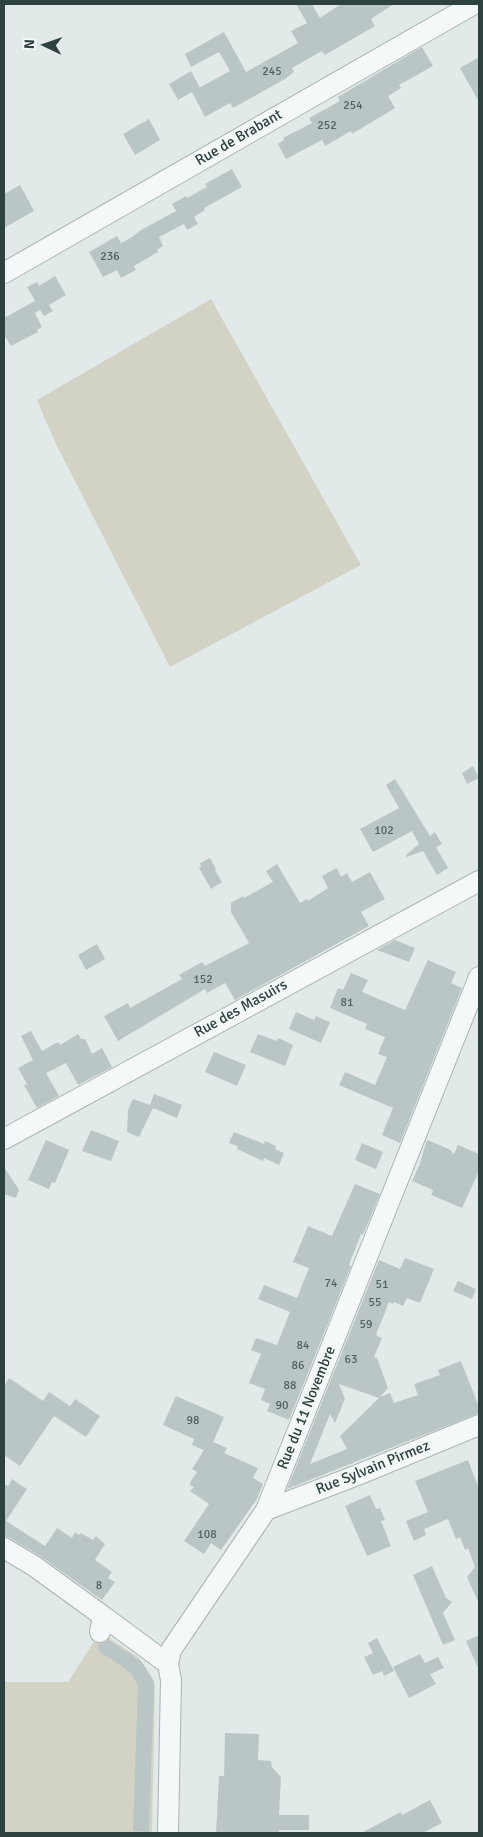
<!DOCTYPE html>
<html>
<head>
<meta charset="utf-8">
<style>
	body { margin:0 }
	#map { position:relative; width:483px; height:1837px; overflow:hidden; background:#e2eae9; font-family:Signika,sans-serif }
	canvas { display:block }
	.frame { position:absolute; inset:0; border:5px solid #2c4140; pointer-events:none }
	.north { position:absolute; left:20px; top:20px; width:50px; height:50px; -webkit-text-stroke:4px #f2f7f7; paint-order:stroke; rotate:273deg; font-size:14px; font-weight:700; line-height:20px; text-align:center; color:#2c4140 }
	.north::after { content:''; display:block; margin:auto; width:18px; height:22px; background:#2c4140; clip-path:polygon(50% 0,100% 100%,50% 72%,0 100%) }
</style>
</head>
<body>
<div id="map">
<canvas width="483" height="1837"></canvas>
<div class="frame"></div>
<div class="north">N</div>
</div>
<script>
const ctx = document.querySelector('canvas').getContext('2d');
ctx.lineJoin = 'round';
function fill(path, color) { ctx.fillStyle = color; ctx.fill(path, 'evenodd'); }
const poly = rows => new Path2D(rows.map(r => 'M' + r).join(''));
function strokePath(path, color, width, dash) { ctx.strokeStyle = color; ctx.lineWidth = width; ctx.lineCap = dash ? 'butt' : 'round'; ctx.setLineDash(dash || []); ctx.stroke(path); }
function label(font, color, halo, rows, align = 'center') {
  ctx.font = font + ' Signika,sans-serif'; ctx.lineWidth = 4.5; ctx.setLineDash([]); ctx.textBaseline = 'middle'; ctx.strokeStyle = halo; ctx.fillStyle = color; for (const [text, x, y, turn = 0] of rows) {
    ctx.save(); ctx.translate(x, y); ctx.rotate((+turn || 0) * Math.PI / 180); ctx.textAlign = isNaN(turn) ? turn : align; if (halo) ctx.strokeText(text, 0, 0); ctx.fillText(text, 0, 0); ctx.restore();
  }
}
fill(poly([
	[211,299,361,565,170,667,56,444,37,400],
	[100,1632,139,1658,155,1685,152,1833,4,1833,4,1682,68,1682]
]), '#d2d3c4');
fill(poly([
	[296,4,312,4,320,18,341,4,394,4,371,19,375,26,325,55,322,51,292,68,294,72,285,79,233,108,230,103,205,117,192,92,178,100,169,84,191,71,200,88,197,89,230,71,219,52,191,67,185,54,224,32,246,72,298,43,291,31,307,23],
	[422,47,433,66,399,85,401,88,388,96,395,108,352,134,351,131,325,146,322,140,286,159,278,144,284,140,283,138,312,123,309,118,340,101,338,97],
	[479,57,479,102,460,68],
	[149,119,160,140,135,155,123,134],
	[232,169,242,187,204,208,205,210,194,217,198,224,187,230,184,224,159,237,163,246,157,250,158,252,134,266,136,270,121,278,117,270,103,277,89,252,117,236,121,243,132,237,141,230,176,211,172,204,186,196,187,198,207,187,205,184],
	[20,185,34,211,4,228,4,194],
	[55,276,66,295,49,305,53,311,44,316,40,310,35,313,42,327,37,330,38,332,11,346,4,335,4,318,35,301,27,287,37,282,39,286],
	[473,766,479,778,467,784,462,773],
	[395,779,430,836,435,832,442,844,436,847,448,868,437,875,423,851,407,857,406,855,419,844,412,831,373,852,360,829,399,808,386,785],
	[210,858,216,869,215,870,222,882,211,889,199,868,201,867,200,863],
	[277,864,300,903,307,899,308,901,328,888,322,876,337,868,341,877,347,873,352,882,370,872,385,899,361,912,369,926,235,1000,225,983,207,993,205,989,118,1041,104,1016,128,1003,130,1008,182,979,179,975,202,962,205,966,249,943,231,912,231,903,243,896,244,898,273,882,266,871],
	[395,940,415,948,409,962,377,950],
	[97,944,105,959,86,970,78,955],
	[428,960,456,972,451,983,462,988,400,1143,382,1135,393,1108,339,1085,345,1072,375,1085,387,1057,378,1054,385,1037,365,1029,367,1024,330,1008,338,988,343,990,351,973,368,980,362,992,405,1010],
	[296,1012,314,1020,316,1016,330,1022,321,1043,289,1029],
	[31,1031,42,1051,58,1042,60,1045,78,1034,81,1039,85,1039,92,1054,102,1048,112,1067,78,1085,66,1063,46,1073,59,1096,37,1108,24,1085,27,1084,18,1068,33,1060,21,1036],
	[258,1034,277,1041,278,1038,293,1045,285,1066,250,1052],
	[214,1052,246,1065,237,1086,205,1072],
	[154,1094,182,1105,177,1118,153,1108,139,1137,127,1132,128,1110,133,1099,150,1105],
	[91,1130,119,1141,111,1161,82,1151],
	[234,1132,264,1144,265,1141,276,1146,275,1149,284,1153,279,1165,264,1158,263,1161,237,1149,238,1146,229,1143],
	[46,1140,69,1150,55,1183,52,1182,49,1189,28,1180],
	[427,1140,449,1149,454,1154,458,1145,479,1154,479,1171,462,1208,431,1195,433,1191,431,1189,412,1181,419,1166],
	[362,1143,383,1152,376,1169,355,1160],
	[4,1167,19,1190,16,1198,4,1194],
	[355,1184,380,1194,363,1235,361,1234,349,1265,351,1266,289,1420,267,1411,270,1404,261,1400,265,1389,249,1383,261,1354,251,1350,256,1338,277,1345,290,1312,258,1299,264,1285,297,1298,309,1268,293,1262,308,1226,332,1236],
	[405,1258,434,1269,420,1303,407,1298,403,1306,394,1302,393,1304,389,1302,376,1335,382,1338,374,1357,377,1358,388,1388,379,1398,339,1384,345,1399,335,1423,330,1414,310,1464,347,1449,340,1436,380,1397,390,1393,394,1403,418,1395,414,1384,440,1375,438,1370,461,1361,479,1407,479,1413,287,1489,379,1260,400,1269],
	[458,1281,476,1289,472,1299,453,1291],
	[9,1378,43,1401,49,1392,70,1406,75,1399,100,1416,86,1437,54,1416,20,1466,4,1455,4,1386],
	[176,1396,224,1417,213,1442,227,1448,224,1453,258,1468,253,1478,263,1484,257,1499,221,1550,211,1543,204,1554,184,1541,209,1504,190,1491,194,1487,190,1485,191,1481,197,1472,192,1469,204,1450,192,1445,194,1439,163,1425],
	[468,1460,479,1489,479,1604,467,1577,475,1567,468,1548,465,1550,460,1537,456,1539,448,1519,424,1529,426,1535,414,1541,406,1521,428,1512,415,1481],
	[12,1479,27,1489,6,1521,45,1546,57,1528,72,1538,75,1532,79,1535,81,1533,93,1540,96,1536,105,1544,95,1560,112,1572,108,1578,115,1582,102,1600,40,1556,10,1538,4,1536,4,1484,8,1486],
	[370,1495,376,1509,380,1508,385,1520,381,1521,391,1546,367,1556,345,1506],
	[432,1566,446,1598,452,1602,443,1613,455,1640,443,1645,413,1575],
	[479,1635,479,1670,466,1641],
	[377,1638,394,1671,384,1676,382,1671,373,1675,364,1657,373,1653,368,1643],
	[109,1640,142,1662,154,1681,149,1832,133,1831,138,1686,131,1673,99,1651,98,1644,103,1643],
	[420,1654,425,1663,438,1657,444,1668,430,1674,436,1684,409,1698,393,1667],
	[225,1733,259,1734,258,1760,271,1761,272,1767,281,1777,279,1815,309,1815,309,1830,279,1830,279,1833,216,1833,219,1776,224,1776],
	[430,1800,442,1823,423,1833,361,1833,401,1812,402,1815]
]), '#bac6c6');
const minor = poly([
	[4,273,474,4],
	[4,1139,479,881],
	[266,1510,355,1476,479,1425],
	[4,1548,34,1566,103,1616,100,1632],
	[103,1616,168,1664],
	[168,1833,171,1680,168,1664,171,1650,266,1510,479,977]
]);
strokePath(minor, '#a8b4b3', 22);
strokePath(minor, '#f5f8f8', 20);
label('12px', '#506262', null, [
	["245",272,72],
	["254",353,106],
	["252",327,126],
	["236",110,257],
	["102",384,831],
	["152",203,980],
	["81",347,1003],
	["74",331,1284],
	["51",382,1285],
	["55",375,1303],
	["59",366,1325],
	["84",303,1346],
	["63",351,1360],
	["86",298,1366],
	["88",290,1386],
	["90",282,1406],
	["98",193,1421],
	["108",207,1535],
	["8",99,1586]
]);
label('15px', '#2c4140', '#f2f7f7', [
	["Rue de Brabant",239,138,-30],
	["Rue des Masuirs",241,1009,-29],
	["Rue du 11 Novembre",307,1408,-68],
	["Rue Sylvain Pirmez",373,1468,-22]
]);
</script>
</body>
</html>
